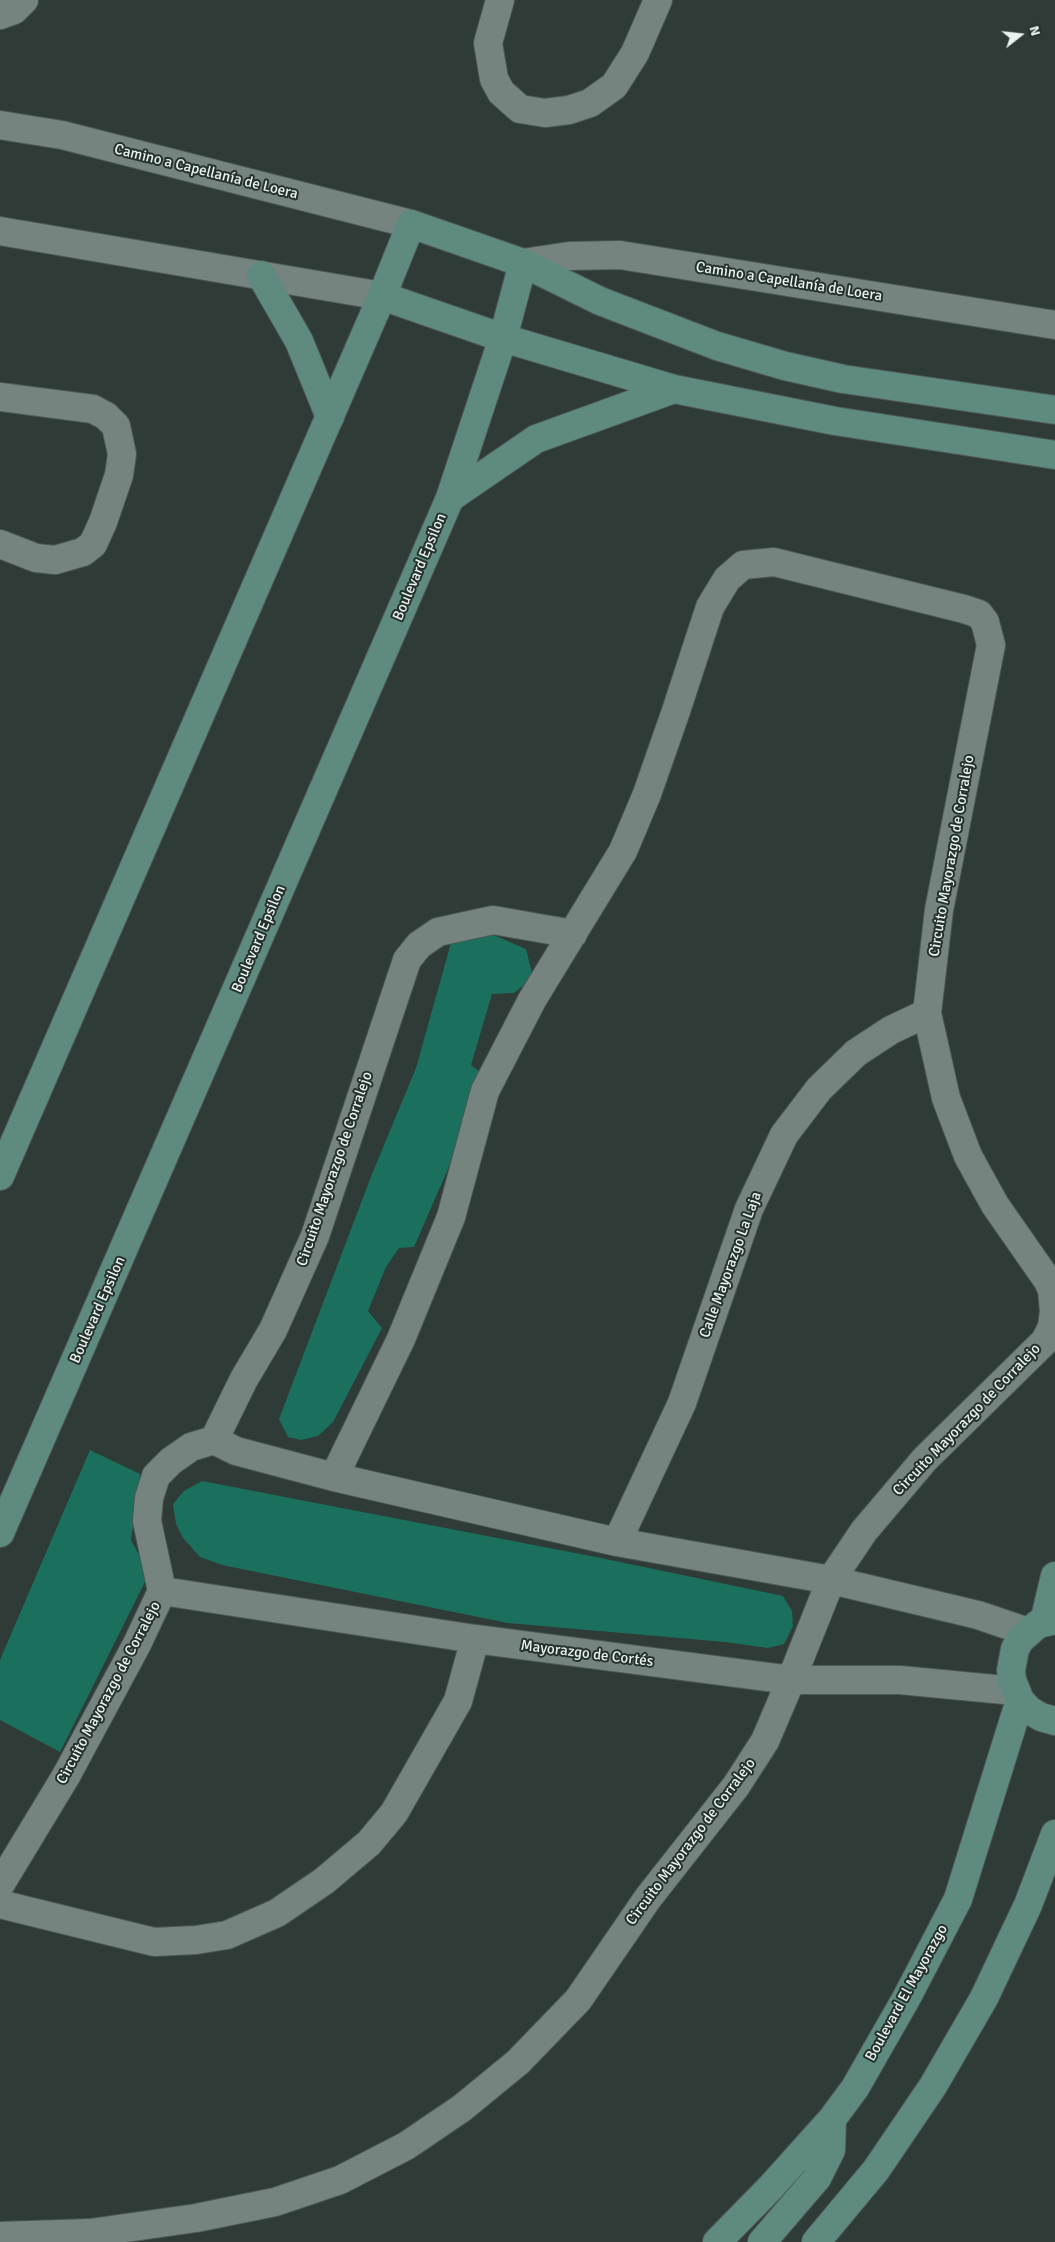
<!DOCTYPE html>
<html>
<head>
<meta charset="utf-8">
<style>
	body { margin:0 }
	#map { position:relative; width:1055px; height:2242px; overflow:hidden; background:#2e3b37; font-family:Signika,sans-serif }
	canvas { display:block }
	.north { position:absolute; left:995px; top:10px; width:50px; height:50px; -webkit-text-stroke:4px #24312d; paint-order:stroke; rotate:74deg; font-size:14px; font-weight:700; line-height:20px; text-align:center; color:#eaf2ef }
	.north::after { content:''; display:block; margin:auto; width:18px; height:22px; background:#eaf2ef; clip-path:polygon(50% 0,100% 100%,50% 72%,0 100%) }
</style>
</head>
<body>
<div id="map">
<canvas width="1055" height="2242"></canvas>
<div class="north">N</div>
</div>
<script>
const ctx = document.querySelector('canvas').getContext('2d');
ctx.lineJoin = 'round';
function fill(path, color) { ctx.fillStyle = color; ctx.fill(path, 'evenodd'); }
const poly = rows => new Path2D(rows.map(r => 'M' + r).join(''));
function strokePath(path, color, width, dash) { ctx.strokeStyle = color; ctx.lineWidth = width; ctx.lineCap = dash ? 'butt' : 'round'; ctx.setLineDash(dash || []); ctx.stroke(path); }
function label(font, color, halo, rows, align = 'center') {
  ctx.font = font + ' Signika,sans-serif'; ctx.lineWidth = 4; ctx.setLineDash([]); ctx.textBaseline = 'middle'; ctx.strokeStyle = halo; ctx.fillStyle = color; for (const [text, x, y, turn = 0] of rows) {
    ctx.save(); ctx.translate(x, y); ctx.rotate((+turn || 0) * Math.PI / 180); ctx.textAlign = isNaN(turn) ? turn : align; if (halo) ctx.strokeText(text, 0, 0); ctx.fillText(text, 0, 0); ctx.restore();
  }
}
fill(poly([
	[491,934,526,949,532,973,524,985,514,993,492,994,471,1065,483,1074,461,1139,414,1247,399,1248,386,1267,368,1311,382,1328,333,1422,318,1436,301,1440,288,1437,279,1419,372,1174,416,1068,451,943],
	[90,1450,140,1474,131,1540,149,1574,60,1752,0,1720,0,1660],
	[202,1481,601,1558,783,1596,792,1611,793,1626,784,1644,768,1648,725,1642,508,1623,222,1565,200,1557,183,1538,176,1524,173,1504,184,1491]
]), '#1b705d');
const street = poly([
	[500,0,488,43,494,79,501,92,520,109,545,113,569,110,590,103,614,86,635,53,658,0],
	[0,15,14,10,24,0],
	[0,125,62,135,411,224],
	[0,231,382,296],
	[523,263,569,256,620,255,1055,325],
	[0,397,93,409,106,416,116,426,122,454,119,475,103,522,93,544,83,552,55,560,36,558,0,544],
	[214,1440,236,1451,334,1477,617,1542,831,1580,978,1615,1028,1632],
	[617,1542,682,1403,749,1209,784,1135,819,1089,856,1053,891,1030,927,1013],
	[162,1591,475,1639,791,1680,900,1680,1015,1691],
	[0,1885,66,1776,137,1644,162,1591,147,1521,149,1498,156,1476,171,1461,191,1447,214,1440,244,1379,273,1330,315,1236,407,960,419,945,438,932,493,920,573,934],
	[0,1904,154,1942,196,1940,227,1935,277,1913,324,1881,369,1843,394,1813,458,1701,475,1639],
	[0,2236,90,2233,196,2218,275,2202,340,2180,406,2146,462,2108,518,2062,578,2000,648,1898,736,1786,765,1741,791,1680,831,1580,864,1531,925,1459,1045,1341,1052,1327,1054,1311,1052,1290,1048,1281,995,1205,968,1156,946,1098,927,1013,939,910,991,645,985,622,979,614,964,609,774,562,743,565,727,579,710,607,676,711,647,794,623,851,532,1000,485,1091,451,1217,401,1339,334,1477]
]);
const secondary = poly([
	[261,275,299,341,330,417],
	[382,296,503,338,674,389,835,421,1055,455],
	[450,498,536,439,674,389],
	[0,1176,382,296,411,224,523,263,600,301,717,346,785,366,843,379,1055,410],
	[0,1533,450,498,503,338,523,263],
	[1055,1620,1038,1624,1020,1640,1015,1649,1011,1670,1012,1680,1020,1700,1029,1710,1041,1717,1055,1721],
	[1044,1622,1055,1576],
	[717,2242,771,2187,832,2119,855,2088,907,1997,958,1899,1020,1700],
	[762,2242,817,2178,831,2150,832,2119],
	[816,2242,876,2170,933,2086,984,1998,1028,1905,1055,1834]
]);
strokePath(street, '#4d5854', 30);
strokePath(secondary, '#4d5854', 30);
strokePath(street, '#768480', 28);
strokePath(secondary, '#5f8a80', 28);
label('15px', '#eaf2ef', '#24312d', [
	["Camino a Capellanía de Loera",206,172,14],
	["Camino a Capellanía de Loera",789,282,9],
	["Boulevard Epsilon",420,567,-67],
	["Circuito Mayorazgo de Corralejo",952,856,-80],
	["Boulevard Epsilon",259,939,-67],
	["Circuito Mayorazgo de Corralejo",335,1169,-71],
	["Calle Mayorazgo La Laja",731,1265,-70],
	["Boulevard Epsilon",98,1310,-66],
	["Circuito Mayorazgo de Corralejo",967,1420,-46],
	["Mayorazgo de Cortés",587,1654,7],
	["Circuito Mayorazgo de Corralejo",109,1693,-62],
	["Circuito Mayorazgo de Corralejo",691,1842,-53],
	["Boulevard El Mayorazgo",907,1993,-61]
]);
</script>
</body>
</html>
